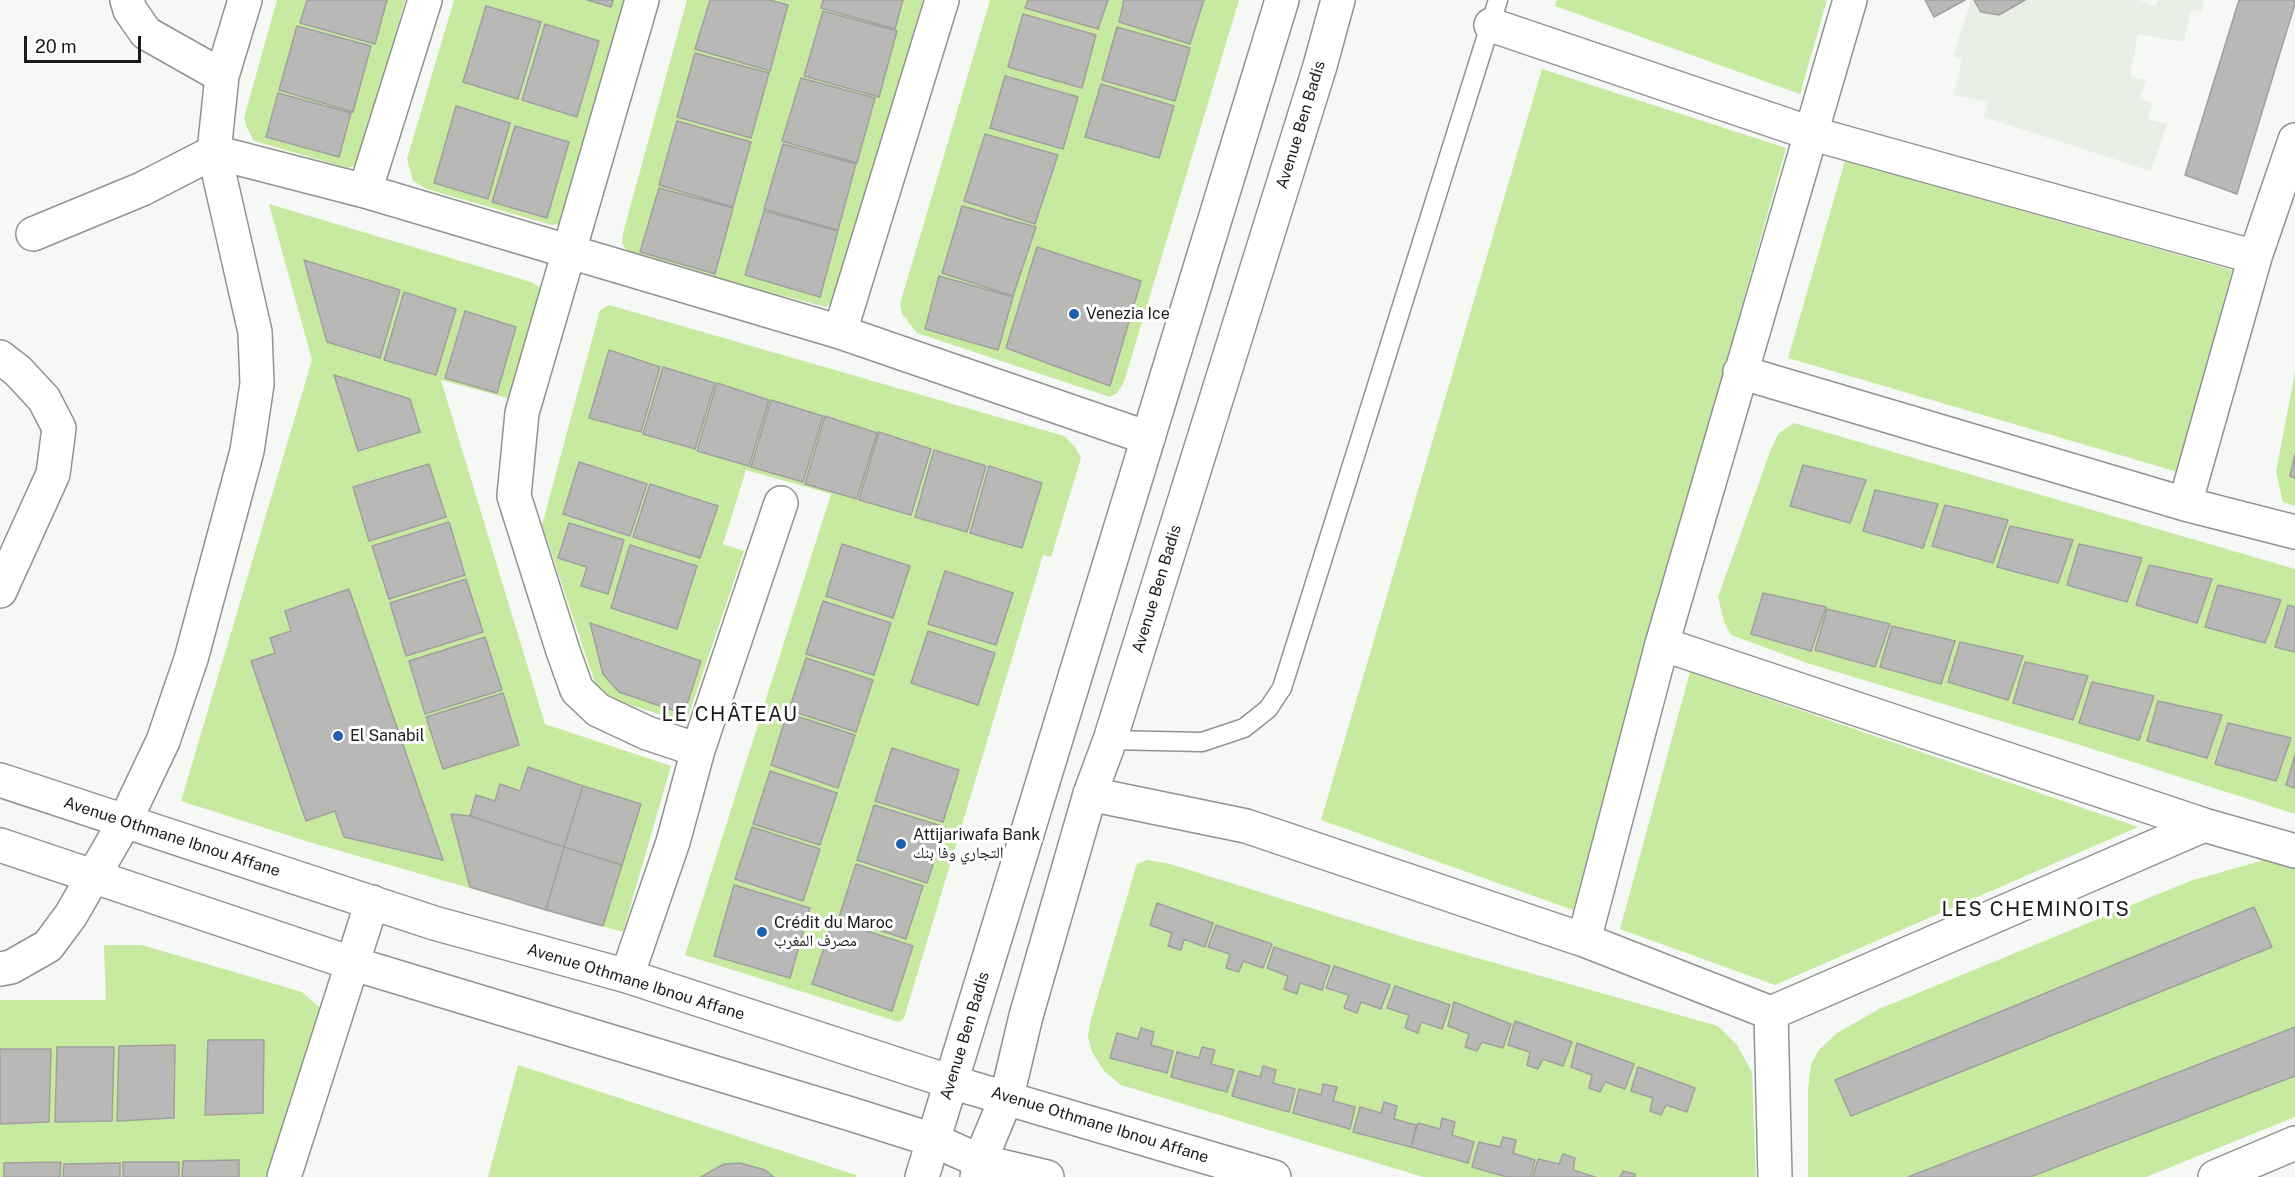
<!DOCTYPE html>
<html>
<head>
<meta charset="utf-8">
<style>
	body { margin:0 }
	#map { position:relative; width:2295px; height:1177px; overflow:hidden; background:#f6f8f5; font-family:"Public Sans",sans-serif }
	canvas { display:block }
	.scale { position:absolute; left:24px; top:36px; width:117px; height:27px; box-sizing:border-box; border:3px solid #1b1c1a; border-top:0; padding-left:8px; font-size:18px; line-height:21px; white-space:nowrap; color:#1b1c1a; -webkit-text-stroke:4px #fff; paint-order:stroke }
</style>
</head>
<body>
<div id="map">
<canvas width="2295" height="1177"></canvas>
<div class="scale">20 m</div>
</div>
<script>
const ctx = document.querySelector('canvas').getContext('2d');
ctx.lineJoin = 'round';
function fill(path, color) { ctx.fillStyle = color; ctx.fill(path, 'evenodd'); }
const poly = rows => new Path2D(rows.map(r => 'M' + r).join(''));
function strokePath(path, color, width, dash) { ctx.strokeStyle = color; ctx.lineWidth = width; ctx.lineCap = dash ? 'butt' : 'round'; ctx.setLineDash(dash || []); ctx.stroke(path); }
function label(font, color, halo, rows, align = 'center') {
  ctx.font = font + ' "Public Sans","Noto Naskh Arabic",sans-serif'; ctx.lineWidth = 6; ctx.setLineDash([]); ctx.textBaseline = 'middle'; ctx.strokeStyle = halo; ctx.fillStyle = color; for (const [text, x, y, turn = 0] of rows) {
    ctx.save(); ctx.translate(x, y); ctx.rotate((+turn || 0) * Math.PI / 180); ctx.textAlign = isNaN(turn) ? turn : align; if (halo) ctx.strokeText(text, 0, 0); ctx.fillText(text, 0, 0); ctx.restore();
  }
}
fill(poly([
	[1971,0,1974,0,1981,12,1999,15,2025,0,2139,0,2155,6,2158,0,2204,0,2202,11,2191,10,2184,42,2138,34,2130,76,2146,80,2140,99,2152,103,2148,119,2167,124,2151,171,1984,117,1987,102,1954,95,1962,59,1953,57]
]), '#e9efe4');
fill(poly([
	[277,0,405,0,361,155,354,166,348,168,254,141,247,128,244,118],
	[454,0,630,0,568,216,559,224,551,225,427,189,413,181,407,159],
	[687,0,923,0,839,287,834,299,826,307,630,256,622,243,623,233],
	[990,0,1239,0,1124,382,1117,393,1110,397,917,333,902,314,900,304],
	[1557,0,1827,0,1800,94,1555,6],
	[1542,69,1786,148,1573,910,1321,820],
	[1845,161,2232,270,2178,472,1788,358],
	[269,204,531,282,539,287,543,293,511,399,441,380,545,724,671,766,623,932,309,842,181,801,312,360],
	[609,305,1064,436,1075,447,1081,458,1051,557,1043,555,904,1018,899,1022,685,955,831,494,746,470,723,544,744,551,686,723,615,700,600,690,595,683,542,525,600,310],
	[2295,373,2295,506,2283,502,2276,472],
	[1794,423,2295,569,2295,814,2077,744,1807,663,1731,635,1724,622,1718,597,1771,449,1779,433],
	[1690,672,2138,827,1775,985,1620,929],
	[2282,855,2295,859,2295,1117,2146,1177,1808,1177,1808,1088,1811,1064,1819,1050,1837,1033,1879,1009,2190,881],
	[1147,860,1170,864,1410,939,1718,1026,1737,1045,1752,1072,1756,1177,1423,1177,1121,1085,1104,1071,1092,1052,1088,1037,1091,1019,1134,873,1137,864],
	[104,945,142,945,302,992,319,1007,321,1019,272,1177,0,1177,0,1000,106,1000],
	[518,1065,856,1175,856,1177,488,1177]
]), '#c7eaa0');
const building = poly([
	[307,0,387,0,375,44,300,23,307,0],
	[587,0,613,0,611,7,587,0],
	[710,0,770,0,788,5,770,71,695,49,710,0],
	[823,0,903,0,895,29,821,8,823,0],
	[1028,0,1108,0,1098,29,1025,8,1028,0],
	[1124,0,1204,0,1190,44,1119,22,1124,0],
	[1925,0,1965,0,1934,17,1925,0],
	[1974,0,2025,0,1999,15,1981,12,1974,0],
	[2239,0,2294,0,2295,4,2237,194,2185,175,2239,0],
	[486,6,541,22,518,99,463,82,486,6],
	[823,11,897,31,879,97,804,76,823,11],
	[1023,14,1096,35,1082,88,1008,67,1023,14],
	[545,24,599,41,577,117,522,100,545,24],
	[297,26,371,46,353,112,279,90,297,26],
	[1117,27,1190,48,1175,101,1102,80,1117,27],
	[695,53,769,73,751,138,677,117,695,53],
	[1005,76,1078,97,1063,149,990,128,1005,76],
	[801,78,875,98,857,163,782,141,801,78],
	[1101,84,1174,106,1159,158,1085,137,1101,84],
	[278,93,351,113,339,157,266,137,278,93],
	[456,106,510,123,488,199,434,183,456,106],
	[677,121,751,142,733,207,659,185,677,121],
	[515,126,569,142,547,218,492,202,515,126],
	[985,134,1058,155,1035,224,964,201,985,134],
	[783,144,856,164,838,230,764,209,783,144],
	[659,188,733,208,715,274,640,252,659,188],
	[962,206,1036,227,1013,296,942,273,962,206],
	[764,211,838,231,820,297,745,275,764,211],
	[1037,247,1141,281,1110,386,1006,348,1037,247],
	[304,260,400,290,380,358,327,342,304,260],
	[939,276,1013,297,998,350,925,329,939,276],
	[404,292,456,309,436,375,384,360,404,292],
	[465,311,516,327,497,393,445,378,465,311],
	[609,350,660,367,641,432,589,418,609,350],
	[663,367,715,383,695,449,643,434,663,367],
	[334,375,410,399,420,432,358,451,334,375],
	[717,383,769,400,749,466,697,451,717,383],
	[771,400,823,416,803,482,751,467,771,400],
	[825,416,877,433,857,499,805,484,825,416],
	[879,432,931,449,911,515,859,500,879,432],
	[934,450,986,466,967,532,915,517,934,450],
	[2295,454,2295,478,2290,476,2295,454],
	[579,462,647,484,630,536,563,514,579,462],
	[429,464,446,517,369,541,353,487,429,464],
	[1803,465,1866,480,1850,523,1790,506,1803,465],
	[989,466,1042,483,1022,548,970,533,989,466],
	[650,484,718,506,700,558,633,537,650,484],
	[1875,490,1938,504,1923,548,1863,531,1875,490],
	[1945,505,2008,520,1993,563,1932,546,1945,505],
	[449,522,465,575,389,599,372,546,449,522],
	[569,523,624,540,608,594,581,586,587,567,558,558,569,523],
	[2010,526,2073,540,2058,583,1997,567,2010,526],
	[842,544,910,566,893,618,826,596,842,544],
	[2079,544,2142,558,2127,602,2067,585,2079,544],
	[630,545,697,566,677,629,611,608,630,545],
	[2149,565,2212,579,2197,623,2136,605,2149,565],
	[945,571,1013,593,996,645,928,624,945,571],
	[466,579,483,632,406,656,390,603,466,579],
	[2218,585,2281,600,2265,643,2205,627,2218,585],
	[349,589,443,860,344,837,335,811,306,821,251,661,275,653,270,638,291,631,285,611,349,589],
	[1763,593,1826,607,1811,651,1751,634,1763,593],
	[823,601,891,623,874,675,806,654,823,601],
	[2288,605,2295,607,2295,652,2275,647,2288,605],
	[1827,609,1890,624,1875,667,1815,650,1827,609],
	[590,623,701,661,684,714,619,692,603,674,590,623],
	[1892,626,1955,641,1941,684,1880,667,1892,626],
	[928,631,995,653,978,705,911,683,928,631],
	[485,637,502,690,425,714,409,661,485,637],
	[1960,642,2023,656,2008,700,1948,682,1960,642],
	[806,658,873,680,856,732,789,710,806,658],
	[2025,662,2088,676,2073,720,2013,703,2025,662],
	[2092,682,2154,696,2139,740,2079,723,2092,682],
	[503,693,519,745,443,769,426,717,503,693],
	[2158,701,2222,715,2207,758,2147,741,2158,701],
	[787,713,855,735,838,788,771,765,787,713],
	[2228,723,2291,738,2276,781,2215,764,2228,723],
	[892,748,959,770,943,822,875,801,892,748],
	[2295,755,2295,788,2286,785,2295,755],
	[528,767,583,786,564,847,470,816,476,795,495,801,500,784,520,791,528,767],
	[770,771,837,793,820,845,753,824,770,771],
	[583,786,641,804,622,865,564,847,583,786],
	[874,805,945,827,927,883,857,860,874,805],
	[451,814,470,816,564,847,546,910,470,887,451,814],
	[752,827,820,849,803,901,735,879,752,827],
	[564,847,622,865,603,926,546,910,564,847],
	[856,864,923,886,906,939,839,917,856,864],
	[734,885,810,908,790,978,714,956,734,885],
	[1157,903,1213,923,1205,947,1184,939,1181,950,1168,946,1172,933,1150,925,1157,903],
	[2254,907,2272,947,1851,1116,1835,1080,2254,907],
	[833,920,913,946,892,1011,812,984,833,920],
	[1216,925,1272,944,1263,968,1243,961,1239,972,1226,968,1230,954,1208,947,1216,925],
	[1274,947,1330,966,1322,990,1300,983,1297,994,1284,989,1288,976,1267,968,1274,947],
	[1334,966,1390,985,1381,1009,1361,1002,1357,1013,1344,1008,1349,995,1326,988,1334,966],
	[1395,986,1450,1005,1442,1029,1421,1022,1418,1033,1405,1028,1409,1015,1387,1008,1395,986],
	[1454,1002,1511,1024,1503,1048,1482,1042,1477,1051,1465,1047,1469,1034,1448,1026,1454,1002],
	[1515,1021,1572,1042,1563,1066,1543,1059,1538,1069,1527,1065,1530,1052,1508,1045,1515,1021],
	[2295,1027,2295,1076,2030,1177,1908,1177,2295,1027],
	[1141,1028,1154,1032,1151,1045,1173,1051,1167,1073,1110,1058,1117,1033,1138,1039,1141,1028],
	[208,1040,264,1040,263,1113,205,1115,208,1040],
	[1577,1043,1634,1064,1625,1089,1605,1082,1600,1092,1589,1088,1592,1075,1571,1067,1577,1043],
	[175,1045,174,1118,117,1121,119,1046,175,1045],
	[57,1047,114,1047,112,1121,55,1122,57,1047],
	[1202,1047,1215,1050,1211,1064,1234,1070,1227,1092,1171,1077,1177,1052,1199,1058,1202,1047],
	[0,1049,51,1049,49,1122,0,1124,0,1049],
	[1263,1066,1276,1070,1273,1083,1295,1089,1289,1112,1232,1096,1239,1071,1260,1077,1263,1066],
	[1638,1067,1695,1088,1687,1112,1666,1105,1661,1115,1650,1111,1653,1098,1631,1091,1638,1067],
	[1323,1084,1337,1087,1333,1101,1355,1107,1350,1129,1293,1113,1299,1089,1321,1095,1323,1084],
	[1384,1102,1397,1106,1394,1119,1416,1125,1411,1147,1353,1132,1360,1107,1381,1113,1384,1102],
	[1442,1118,1455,1122,1452,1135,1474,1142,1468,1163,1411,1147,1418,1123,1440,1129,1442,1118],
	[1503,1137,1516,1140,1513,1153,1535,1160,1531,1177,1507,1177,1472,1167,1479,1142,1500,1147,1503,1137],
	[1563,1154,1575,1158,1573,1170,1595,1177,1533,1177,1538,1159,1559,1164,1563,1154],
	[239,1160,239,1177,182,1177,183,1161,239,1160],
	[61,1162,60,1177,4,1177,4,1163,61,1162],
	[123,1162,179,1162,179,1177,123,1177,123,1162],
	[120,1163,120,1177,63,1177,64,1164,120,1163],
	[740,1163,765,1170,774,1177,701,1177,724,1164,740,1163],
	[1623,1171,1635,1174,1635,1177,1620,1177,1623,1171]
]);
fill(building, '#b8b9b6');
strokePath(building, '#a0a19e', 1.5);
const lane = poly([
	[1110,740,1202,742,1244,728,1268,709,1282,688,1498,0]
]);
const street = poly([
	[127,0,130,10,146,33,222,76],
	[1491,25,1810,133,2255,257],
	[365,191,425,0],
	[33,234,142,189,214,152,365,191,840,332,1148,438],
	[840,332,942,0],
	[0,357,18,371,44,399,59,428,53,474,0,591],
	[1740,372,2185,504,2295,532],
	[2185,504,2255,257,2295,140],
	[1662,644,2204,825,2295,851],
	[698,750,781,503],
	[1090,794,1246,826,1584,940,1771,1013,2204,825],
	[1584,940,1662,644,1850,0],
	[0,969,11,967,48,946,71,915,125,821,163,741,191,659,247,451,257,384,255,332,214,152,222,76,245,0],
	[627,976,673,842,698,750,647,733,598,710,577,690,563,651,514,496,522,413,642,0],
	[1771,1013,1775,1177],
	[284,1177,372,902]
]);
const secondary = poly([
	[0,780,434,923,627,976,951,1082,1274,1177],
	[0,845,351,963,854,1115,933,1140,980,1161,1047,1177],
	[922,1177,1282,0],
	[977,1177,980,1161,1007,1096,1026,1016,1090,794,1110,740,1320,66,1338,0],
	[2215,1177,2295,1143]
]);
strokePath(lane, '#919390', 21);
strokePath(street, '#919390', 36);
strokePath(secondary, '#919390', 36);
strokePath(lane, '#fff', 18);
strokePath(street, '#fff', 33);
strokePath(secondary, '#fff', 33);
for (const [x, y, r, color] of [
	[1074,314,6,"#1f5fb0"],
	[338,736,6,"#1f5fb0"],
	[901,844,6,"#1f5fb0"],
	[762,932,6,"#1f5fb0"]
]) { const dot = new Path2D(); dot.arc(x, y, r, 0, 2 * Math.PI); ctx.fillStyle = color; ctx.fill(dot); strokePath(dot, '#fff', 2); }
label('16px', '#1b1c1a', '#fff', [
	["Avenue Ben Badis",1301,125,-73],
	["Avenue Ben Badis",1157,589,-73],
	["Avenue Othmane Ibnou Affane",172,837,18],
	["Avenue Othmane Ibnou Affane",636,982,17],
	["Avenue Ben Badis",965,1036,-73],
	["Avenue Othmane Ibnou Affane",1100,1125,17]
]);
label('16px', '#1b1c1a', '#fff', [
	["Venezia Ice",1086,314],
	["El Sanabil",350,736],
	["Attijariwafa Bank",913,835],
	["التجاري وفا بنك",913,853],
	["Crédit du Maroc",774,923],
	["مصرف المغرب",774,941]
], 'left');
ctx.letterSpacing = '1.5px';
label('20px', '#1b1c1a', '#fff', [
	["LE CHÂTEAU",730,715],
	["LES CHEMINOITS",2036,910]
]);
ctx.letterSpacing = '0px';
</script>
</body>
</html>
